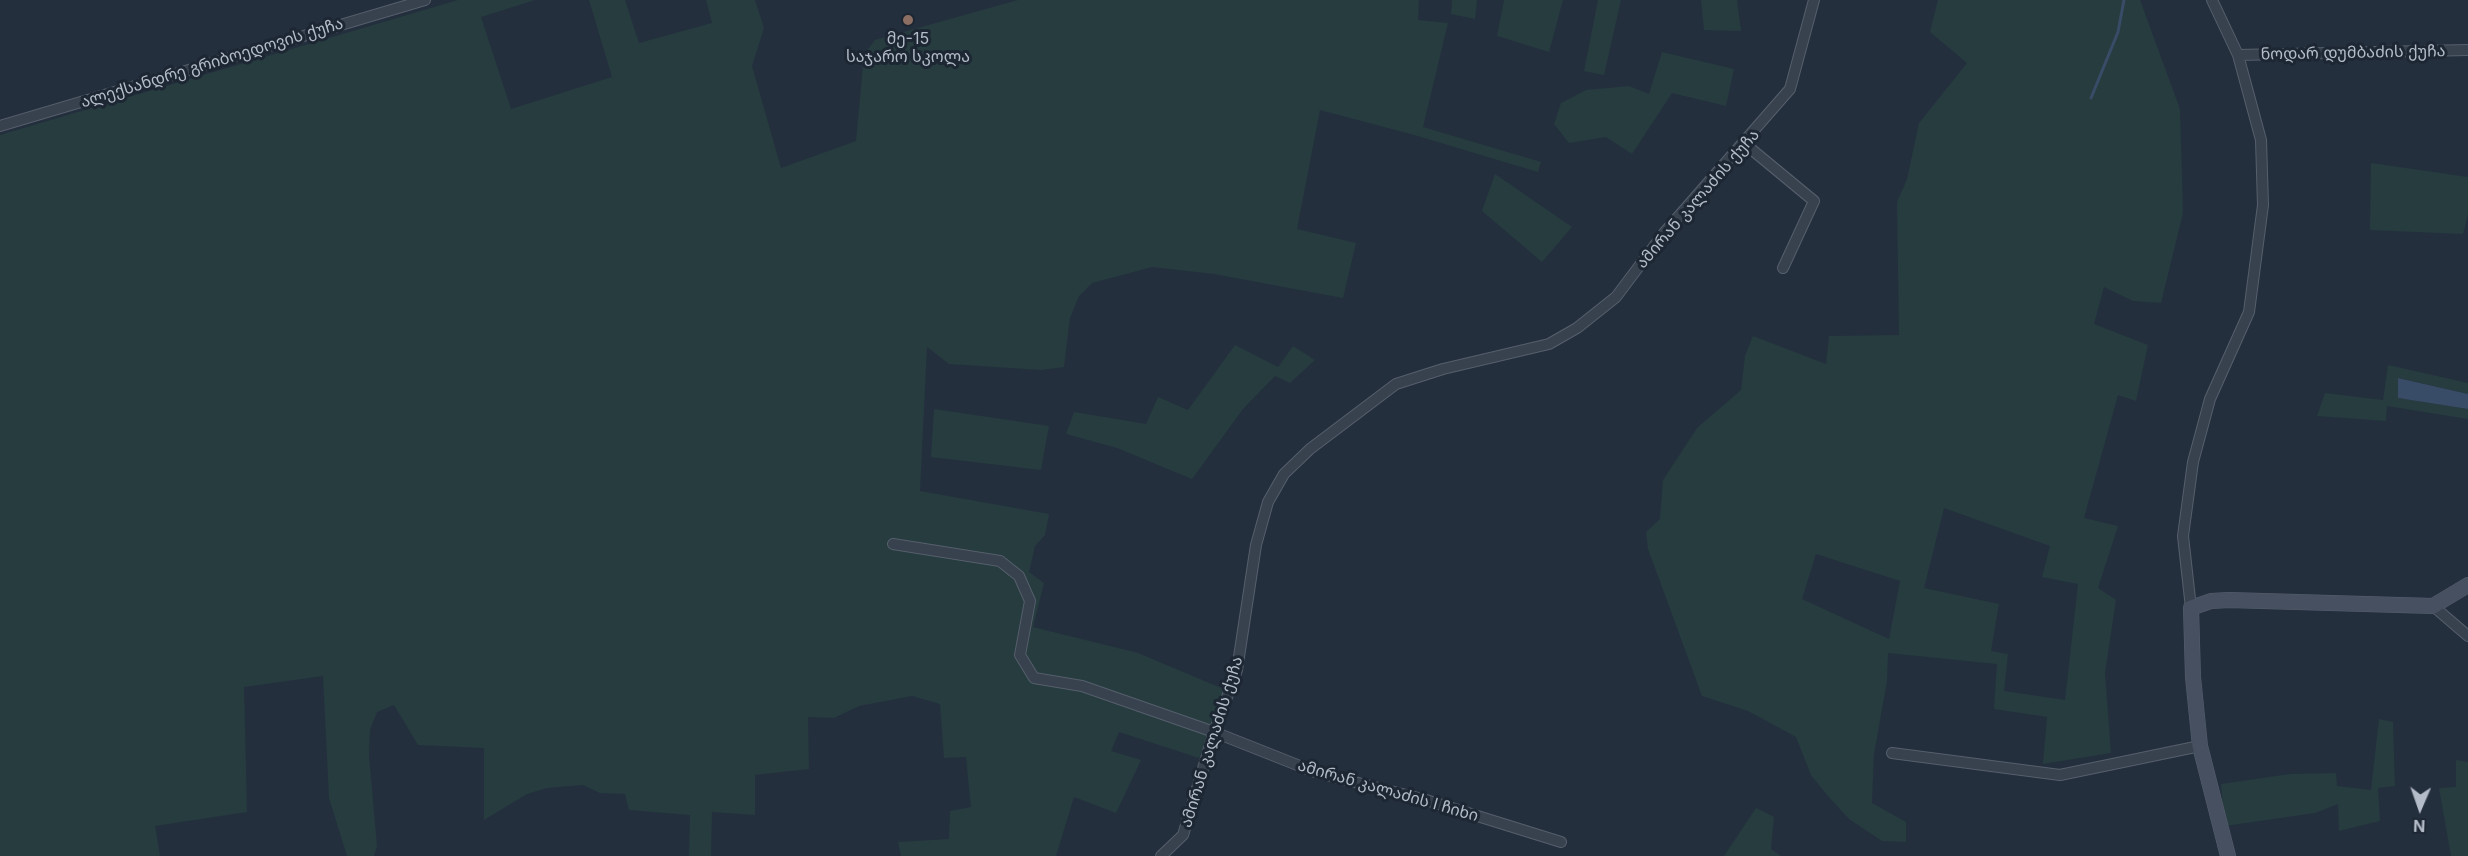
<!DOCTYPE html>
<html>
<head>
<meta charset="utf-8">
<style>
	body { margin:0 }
	#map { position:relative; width:2468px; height:856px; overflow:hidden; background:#242f3e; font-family:Inter,sans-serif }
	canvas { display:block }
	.north { position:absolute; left:2390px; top:778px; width:60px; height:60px; -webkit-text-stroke:4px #1d2633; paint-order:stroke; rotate:182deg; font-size:16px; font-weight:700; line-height:24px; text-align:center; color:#b4bcc9 }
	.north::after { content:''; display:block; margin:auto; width:21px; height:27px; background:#b4bcc9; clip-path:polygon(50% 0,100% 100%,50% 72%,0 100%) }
</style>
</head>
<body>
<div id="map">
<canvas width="2468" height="856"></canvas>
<div class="north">N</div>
</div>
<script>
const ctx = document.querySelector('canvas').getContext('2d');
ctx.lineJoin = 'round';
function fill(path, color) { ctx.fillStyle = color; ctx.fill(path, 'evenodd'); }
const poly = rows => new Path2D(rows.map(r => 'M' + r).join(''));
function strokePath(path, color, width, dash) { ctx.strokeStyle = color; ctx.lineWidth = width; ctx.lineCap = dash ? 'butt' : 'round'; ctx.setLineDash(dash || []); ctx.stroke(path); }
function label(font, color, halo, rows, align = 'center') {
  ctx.font = font + ' Inter,"Noto Sans Georgian",sans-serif'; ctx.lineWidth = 6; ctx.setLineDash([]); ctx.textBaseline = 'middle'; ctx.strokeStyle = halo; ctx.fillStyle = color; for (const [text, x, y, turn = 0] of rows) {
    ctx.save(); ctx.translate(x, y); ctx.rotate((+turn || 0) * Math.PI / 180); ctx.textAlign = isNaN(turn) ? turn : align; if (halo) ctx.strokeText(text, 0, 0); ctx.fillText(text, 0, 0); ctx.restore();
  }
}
fill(poly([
	[458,0,535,0,481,17,511,109,612,77,589,0,625,0,639,43,712,23,706,0,755,0,764,28,752,66,781,168,856,141,864,54,875,40,1018,0,1419,0,1418,20,1448,23,1423,127,1541,162,1538,172,1418,136,1320,110,1297,229,1356,243,1343,298,1214,274,1152,267,1092,283,1079,296,1070,318,1064,367,1041,370,949,364,927,347,920,491,1049,514,1045,535,1035,546,1029,572,1044,583,1033,627,1138,653,1226,690,1199,758,1119,732,1111,751,1141,760,1116,813,1074,797,1056,856,901,856,898,842,949,839,950,811,971,807,966,757,944,758,940,704,912,696,859,706,834,718,808,717,809,769,755,775,755,815,712,812,711,856,689,856,690,815,629,810,625,794,600,793,583,785,547,788,527,794,484,820,484,748,418,745,394,705,377,712,370,730,369,756,377,846,374,856,347,856,329,798,323,676,244,687,247,812,155,826,160,856,0,856,0,135],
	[1452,0,1477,0,1475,19,1451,14],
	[1504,0,1563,0,1549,52,1497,36],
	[1598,0,1621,0,1604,75,1584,71],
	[1701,0,1737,0,1741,31,1704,30],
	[1938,0,2140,0,2180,109,2183,213,2161,303,2133,301,2104,287,2094,324,2148,345,2136,401,2118,395,2084,518,2118,526,2098,588,2116,600,2105,673,2111,753,2043,764,2047,717,1994,709,1997,664,1888,653,1887,681,1874,754,1872,803,1906,822,1906,842,1882,841,1849,819,1827,795,1811,775,1796,737,1748,711,1702,696,1648,549,1646,532,1660,519,1663,480,1697,428,1741,390,1745,356,1753,336,1826,364,1829,336,1899,335,1897,202,1907,179,1919,123,1967,63,1930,32],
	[1944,508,2050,546,2042,577,2078,584,2065,700,2004,691,2008,654,1991,651,1999,604,1924,588],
	[1816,554,1900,581,1889,639,1802,599],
	[1662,52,1734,69,1726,106,1672,93,1632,154,1606,137,1569,143,1554,124,1561,103,1586,90,1629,86,1649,94],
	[2371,163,2468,177,2468,214,2463,234,2370,230],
	[1495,174,1572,227,1542,262,1482,211],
	[1235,345,1278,367,1293,346,1315,360,1290,383,1275,376,1243,409,1192,479,1117,448,1066,434,1074,412,1146,424,1158,397,1188,410],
	[2388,365,2468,383,2468,394,2399,378,2399,398,2468,409,2468,419,2387,406,2386,421,2317,416,2325,393,2383,400],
	[934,409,1049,426,1041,470,931,457],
	[2379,719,2393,722,2395,786,2378,788,2380,821,2339,831,2338,804,2315,813,2225,826,2221,784,2290,774,2336,773,2337,786,2371,790],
	[2456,760,2468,762,2468,856,2451,856,2439,788,2456,787],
	[1756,808,1774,817,1771,849,1781,856,1724,856]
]), '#263c3f');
fill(poly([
	[2398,378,2468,394,2468,409,2398,398]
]), '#394c67');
strokePath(poly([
	[2091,98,2118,32,2124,0]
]), '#394c67', 3);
const street = poly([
	[2238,55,2468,50],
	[0,126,425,0],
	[1745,144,1814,201,1783,268],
	[893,544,1000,561,1019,576,1030,601,1020,655,1034,678,1082,686,1214,732,1315,772,1426,800,1561,842],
	[2433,606,2468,636],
	[2191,608,2183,536,2193,462,2210,399,2249,312,2263,205,2261,140,2238,55,2212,0],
	[1892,753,2060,775,2200,746],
	[1161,856,1183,835,1214,732,1237,670,1256,545,1268,502,1284,474,1310,449,1396,384,1443,369,1549,344,1577,328,1616,297,1664,233,1790,89,1814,0]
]);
const secondary = poly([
	[2228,856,2200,746,2193,677,2191,608,2211,601,2229,600,2433,606,2468,585]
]);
strokePath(street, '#565f6c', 12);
strokePath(secondary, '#565f6c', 16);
strokePath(street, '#38414e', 10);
strokePath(secondary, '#465061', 15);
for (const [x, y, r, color] of [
	[908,20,6,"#8d6e63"]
]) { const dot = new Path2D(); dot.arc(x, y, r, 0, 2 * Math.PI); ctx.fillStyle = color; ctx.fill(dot); strokePath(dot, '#1d2633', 2); }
label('16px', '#b4bcc9', '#1d2633', [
	["მე-15",908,39],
	["საჯარო სკოლა",908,57]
]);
label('16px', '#b4bcc9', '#1d2633', [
	["ნოდარ დუმბაძის ქუჩა",2353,53,-1],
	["ალექსანდრე გრიბოედოვის ქუჩა",212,63,-17],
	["ამირან კალაძის ქუჩა",1698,199,-49],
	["ამირან კალაძის ქუჩა",1212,742,-73],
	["ამირან კალაძის I ჩიხი",1388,791,16]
]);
</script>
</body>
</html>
